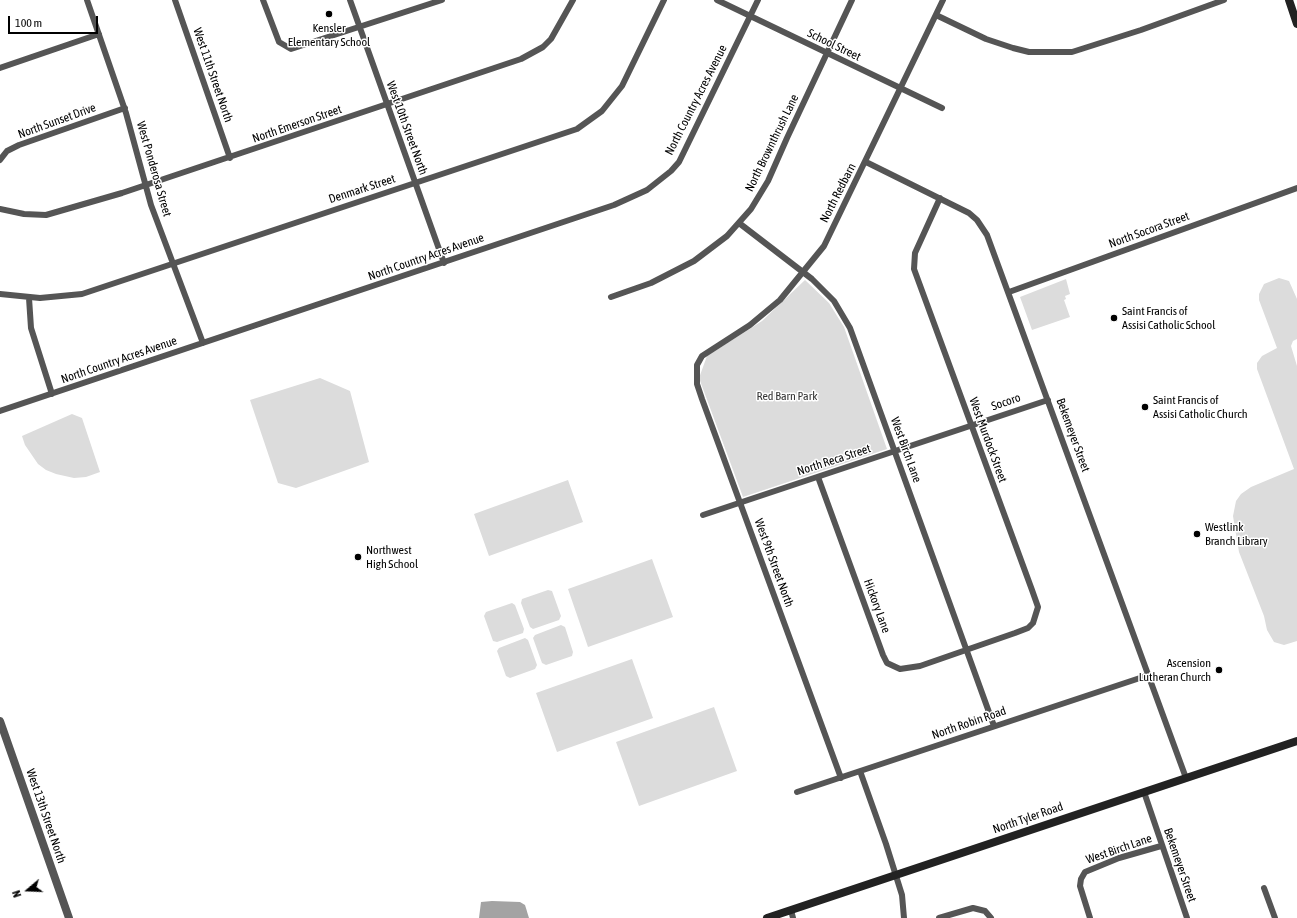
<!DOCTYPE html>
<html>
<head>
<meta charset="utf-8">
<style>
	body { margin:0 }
	#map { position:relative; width:1297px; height:918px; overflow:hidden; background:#fff; font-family:"Asap Condensed",sans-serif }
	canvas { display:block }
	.north { position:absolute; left:8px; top:870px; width:40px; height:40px; -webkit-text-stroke:3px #fff; paint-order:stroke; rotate:251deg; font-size:11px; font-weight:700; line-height:16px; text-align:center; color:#000 }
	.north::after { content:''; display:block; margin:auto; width:14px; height:18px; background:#000; clip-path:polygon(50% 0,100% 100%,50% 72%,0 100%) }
	.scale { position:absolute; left:8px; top:16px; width:90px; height:18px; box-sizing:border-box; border:2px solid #000; border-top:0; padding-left:5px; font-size:12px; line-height:14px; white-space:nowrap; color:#000; -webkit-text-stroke:3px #fff; paint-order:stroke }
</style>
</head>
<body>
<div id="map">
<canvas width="1297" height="918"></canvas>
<div class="north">N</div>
<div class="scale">100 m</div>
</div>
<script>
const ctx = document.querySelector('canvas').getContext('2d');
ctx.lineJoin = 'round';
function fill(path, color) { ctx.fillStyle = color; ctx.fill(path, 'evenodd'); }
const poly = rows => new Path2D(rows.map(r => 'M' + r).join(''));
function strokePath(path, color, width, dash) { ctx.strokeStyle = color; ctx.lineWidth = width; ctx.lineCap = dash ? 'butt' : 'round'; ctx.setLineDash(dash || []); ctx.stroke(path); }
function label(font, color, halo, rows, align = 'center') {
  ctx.font = font + ' "Asap Condensed",sans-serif'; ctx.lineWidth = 3; ctx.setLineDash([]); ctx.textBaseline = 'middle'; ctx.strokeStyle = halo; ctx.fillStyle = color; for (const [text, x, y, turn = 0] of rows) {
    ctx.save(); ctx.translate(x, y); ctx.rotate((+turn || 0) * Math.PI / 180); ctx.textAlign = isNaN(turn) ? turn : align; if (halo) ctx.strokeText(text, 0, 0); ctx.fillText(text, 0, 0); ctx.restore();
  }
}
fill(poly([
	[1279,278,1289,281,1297,299,1297,339,1293,341,1291,346,1297,366,1297,641,1284,645,1274,642,1267,630,1264,616,1239,552,1233,516,1236,501,1241,494,1251,487,1294,469,1257,369,1257,363,1262,356,1277,348,1259,300,1259,294,1264,284],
	[1066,279,1070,294,1065,296,1066,299,1064,300,1070,317,1032,330,1020,297],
	[805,280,829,303,844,327,887,449,743,497,699,378,707,356,762,321],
	[320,378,350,391,369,462,296,488,278,483,250,400],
	[72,414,82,418,100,472,86,477,74,478,56,474,46,470,38,464,25,445,22,436],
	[568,480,583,522,489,556,474,514],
	[652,559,673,617,588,647,568,589],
	[548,590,552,591,561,616,559,620,533,629,530,627,521,603,522,599],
	[512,603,515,605,524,629,523,633,497,642,493,641,484,616,486,612],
	[561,625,565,627,573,652,572,656,546,665,542,663,533,638,535,635],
	[525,638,528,640,537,665,535,669,510,678,506,676,497,651,499,648],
	[632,659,653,718,557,752,536,693],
	[714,707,737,771,639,806,616,742]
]), '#dcdcdc');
fill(poly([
	[492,901,520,902,525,905,529,918,479,918,481,902]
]), '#a3a3a3');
strokePath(poly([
	[87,0,126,113,151,205,203,343],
	[175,0,230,158],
	[263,0,279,42,291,49,442,0],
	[350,0,444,263],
	[717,0,942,108],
	[936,15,986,39,1013,48,1029,52,1072,52,1141,30,1224,0],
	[0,68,99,34],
	[0,160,7,151,19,145,125,108],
	[866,162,969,213,977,220,987,235,1186,778],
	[0,209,24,214,46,215,122,193,521,59,543,47,551,39,573,0],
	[739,223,812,279,834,301,850,328,994,726],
	[1009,292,1297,188],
	[0,294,40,298,82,294,577,129,602,111,622,86,664,0],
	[611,297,651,283,694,261,727,236,751,209,768,181,787,138,852,0],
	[29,298,31,328,52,394],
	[0,411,614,205,647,190,671,171,679,162,758,0],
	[818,477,883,655,887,663,900,669,920,666,1015,633,1028,628,1033,623,1038,607,1032,590,914,269,915,253,940,198],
	[703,515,1048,400],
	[860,771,886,844,902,895,904,918],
	[841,778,702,399,697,384,697,365,702,356,750,325,780,300,824,246,943,0],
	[797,792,1149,675],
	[1144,792,1187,918],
	[1264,888,1275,918],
	[791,910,793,918],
	[939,918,973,908,985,911,991,918],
	[1090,918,1080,886,1081,879,1085,872,1119,858,1161,846]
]), '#555', 6);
strokePath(poly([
	[0,721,69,918]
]), '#555', 8);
strokePath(poly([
	[1289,0,1297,24],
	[767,918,1297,741]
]), '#222', 8);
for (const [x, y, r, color] of [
	[329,14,4,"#000"],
	[1114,318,4,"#000"],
	[1145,407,4,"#000"],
	[1197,534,4,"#000"],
	[358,557,4,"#000"],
	[1219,670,4,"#000"]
]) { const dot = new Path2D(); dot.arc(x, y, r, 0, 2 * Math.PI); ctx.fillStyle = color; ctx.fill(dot); strokePath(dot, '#fff', 1.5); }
label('12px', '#000', '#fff', [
	["Kensler",329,28,"center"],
	["Elementary School",329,42,"center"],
	["Saint Francis of",1122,311],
	["Assisi Catholic School",1122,325],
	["Saint Francis of",1153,400],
	["Assisi Catholic Church",1153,414],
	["Westlink",1205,527],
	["Branch Library",1205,541],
	["Northwest",366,550],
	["High School",366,564],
	["Ascension",1211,663,"right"],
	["Lutheran Church",1211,677,"right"]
], 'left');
label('12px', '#000', '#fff', [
	["School Street",834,45,26],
	["West 11th Street North",213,75,71],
	["North Country Acres Avenue",696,100,-63],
	["North Sunset Drive",57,121,-20],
	["North Emerson Street",297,124,-19],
	["West 10th Street North",407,128,70],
	["North Brownthrush Lane",772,143,-64],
	["West Ponderosa Street",154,169,74],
	["Denmark Street",362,189,-18],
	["North Redbarn",838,193,-63],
	["North Socora Street",1149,230,-20],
	["North Country Acres Avenue",426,257,-19],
	["North Country Acres Avenue",119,360,-19],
	["Socoro",1006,402,-19],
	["Bekemeyer Street",1073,435,70],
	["West Murdock Street",988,440,70],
	["West Birch Lane",906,450,70],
	["North Reca Street",834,460,-18],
	["West 9th Street North",774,563,70],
	["Hickory Lane",877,606,70],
	["North Robin Road",969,723,-19],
	["West 13th Street North",46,816,71],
	["North Tyler Road",1028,818,-19],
	["West Birch Lane",1119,849,-19],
	["Bekemeyer Street",1180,865,71]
]);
label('12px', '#333', '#fff', [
	["Red Barn Park",787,396]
]);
</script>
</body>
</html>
